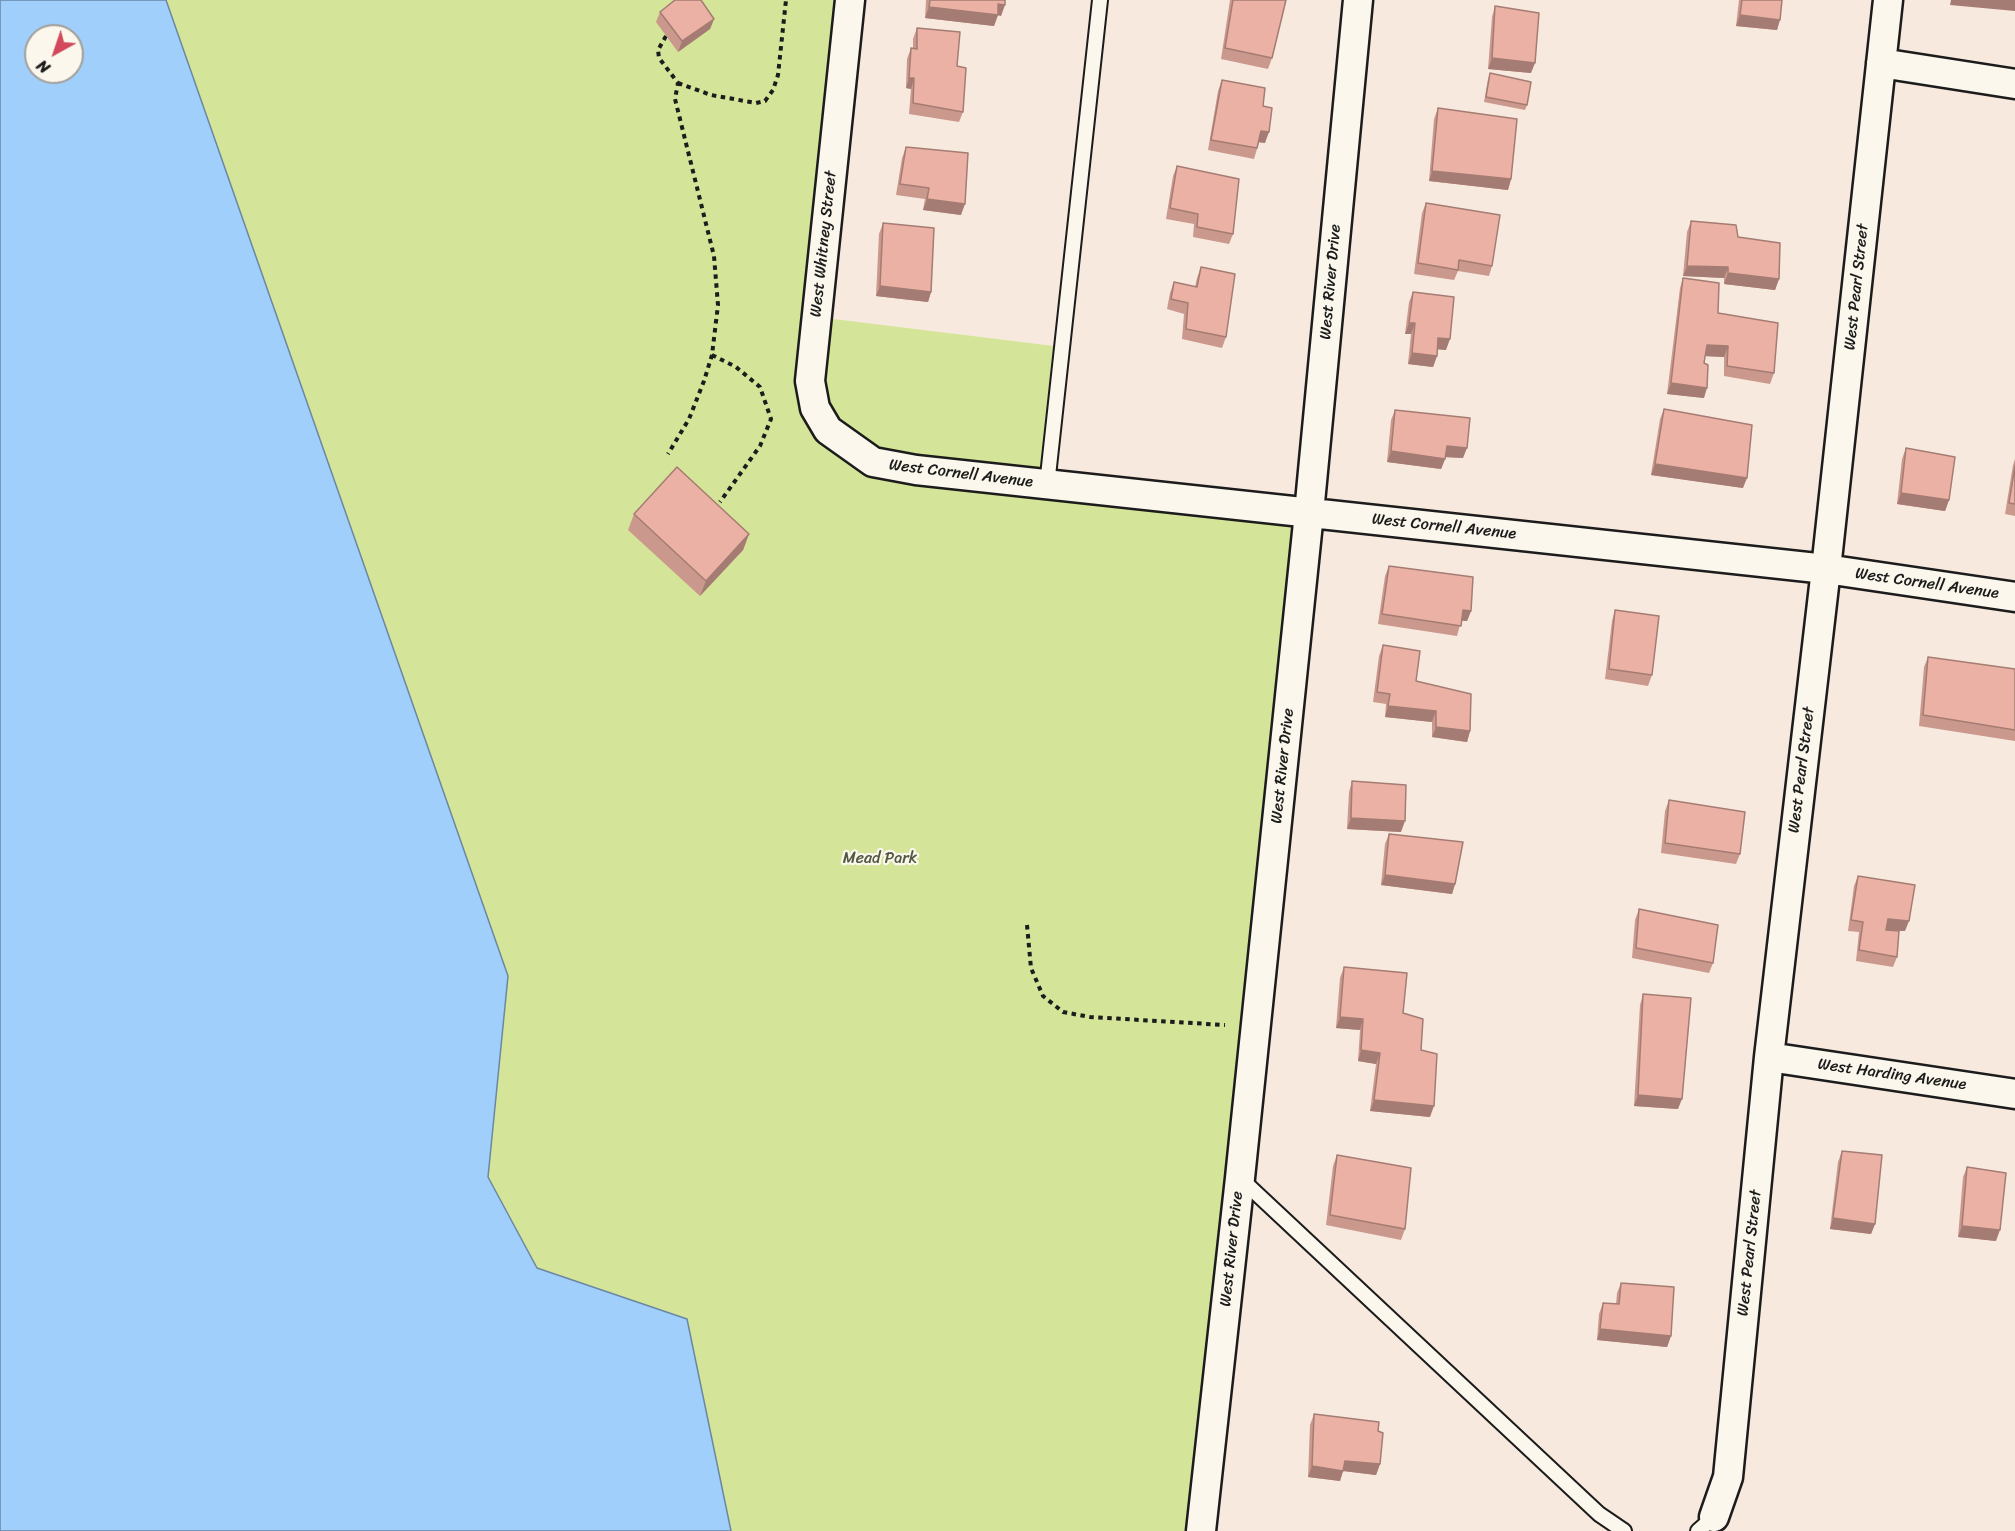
<!DOCTYPE html>
<html>
<head>
<meta charset="utf-8">
<style>
	body { margin:0 }
	#map { position:relative; width:2015px; height:1531px; overflow:hidden; background:#f8e9de; font-family:Sriracha,sans-serif }
	canvas { display:block }
	.north { position:absolute; left:24px; top:24px; width:60px; height:60px; box-sizing:border-box; background:#fbf7ec; border:2px solid #a29f99; border-radius:50%; rotate:220deg; font-size:16px; font-weight:700; line-height:24px; text-align:center; color:#1c1c1c }
	.north::after { content:''; display:block; margin:auto; width:21px; height:27px; background:#d1495b; clip-path:polygon(50% 0,100% 100%,50% 72%,0 100%) }
</style>
</head>
<body>
<div id="map">
<canvas width="2015" height="1531"></canvas>
<div class="north">N</div>
</div>
<script>
const ctx = document.querySelector('canvas').getContext('2d');
ctx.lineJoin = 'round';
function fill(path, color) { ctx.fillStyle = color; ctx.fill(path, 'evenodd'); }
const poly = rows => new Path2D(rows.map(r => 'M' + r).join(''));
function strokePath(path, color, width, dash) { ctx.strokeStyle = color; ctx.lineWidth = width; ctx.lineCap = dash ? 'butt' : 'round'; ctx.setLineDash(dash || []); ctx.stroke(path); }
function label(font, color, halo, rows, align = 'center') {
  ctx.font = font + ' Sriracha,sans-serif'; ctx.lineWidth = 4.5; ctx.setLineDash([]); ctx.textBaseline = 'middle'; ctx.strokeStyle = halo; ctx.fillStyle = color; for (const [text, x, y, turn = 0] of rows) {
    ctx.save(); ctx.translate(x, y); ctx.rotate((+turn || 0) * Math.PI / 180); ctx.textAlign = isNaN(turn) ? turn : align; if (halo) ctx.strokeText(text, 0, 0); ctx.fillText(text, 0, 0); ctx.restore();
  }
}
fill(poly([
	[166,0,850,0,817,317,1062,347,1047,484,1309,513,1201,1531,731,1531,687,1319,537,1268,488,1177,508,976]
]), '#d4e498');
const water = poly([
	[0,0,166,0,508,976,488,1177,537,1268,687,1319,731,1531,0,1531,0,0],
	[36,36,72,36,72,72,36,72,36,36]
]);
fill(water, '#a0cffc');
strokePath(water, '#6b87a2', 1.5);
const service = poly([
	[1047,485,1100,0],
	[1240,1178,1599,1514,1624,1531],
	[1698,1531,1714,1517]
]);
const minor = poly([
	[850,0,810,381,815,408,828,430,873,462,916,470,1826,569,2015,597],
	[1881,63,2015,84],
	[1769,1057,2015,1094],
	[1714,1517,1728,1477,1769,1057,1826,569,1888,0],
	[1201,1531,1240,1178,1309,513,1358,0]
]);
strokePath(service, '#1c1c1c', 18);
strokePath(minor, '#1c1c1c', 33);
strokePath(poly([
	[666,36,658,50,659,58,678,83,675,99,714,256,718,305,712,355,704,381,689,419,668,454],
	[678,83,711,95,756,103,765,101,773,90,778,75,786,0],
	[712,355,736,367,760,387,771,419,760,446,720,502],
	[1027,925,1031,968,1043,996,1063,1012,1090,1017,1225,1025]
]), '#1c1c1c', 4, [4.5, 4.5]);
strokePath(service, '#fbf7ec', 14);
strokePath(minor, '#fbf7ec', 28);
fill(poly([
	[926,0,1005,0,1001,16,998,15,994,26,925,18],
	[1230,0,1286,0,1272,58,1268,69,1221,59],
	[1739,0,1782,0,1777,30,1736,26],
	[1495,6,1531,73,1488,69,1492,17],
	[660,12,714,19,710,29,678,52,656,22],
	[917,28,957,66,963,112,959,122,909,114,911,89,906,88,907,59,911,48,913,48,913,39],
	[1490,73,1527,105,1525,110,1484,102,1488,79],
	[1222,80,1263,106,1265,143,1259,142,1254,159,1208,150,1218,91],
	[1438,108,1511,179,1508,190,1429,181,1434,119],
	[906,147,961,215,923,210,925,199,896,195,902,158],
	[1177,166,1233,234,1229,244,1193,237,1194,224,1166,219,1173,176],
	[1426,203,1492,266,1489,276,1458,271,1454,280,1414,274,1422,213],
	[1691,221,1738,237,1779,279,1775,290,1724,284,1724,278,1683,276,1687,232],
	[883,223,931,292,928,302,876,296,879,234],
	[1201,267,1226,337,1222,348,1182,339,1184,314,1167,309,1170,293,1174,282,1195,287,1197,278],
	[1683,278,1718,313,1774,373,1770,384,1724,376,1724,357,1705,356,1704,398,1667,394,1680,288],
	[1413,292,1446,350,1437,349,1437,356,1433,367,1408,364,1411,334,1405,334,1409,302],
	[1664,409,1743,488,1651,475,1660,419],
	[1395,410,1463,458,1446,457,1441,469,1387,462,1391,420],
	[1906,448,1949,500,1945,511,1897,504,1902,459],
	[2015,459,2015,516,2005,514,2013,465],
	[634,514,749,534,743,550,700,596,628,530],
	[1389,566,1471,611,1467,621,1461,621,1457,636,1378,624,1385,576],
	[1615,610,1652,675,1648,686,1605,679,1612,621],
	[1383,645,1416,681,1470,731,1467,742,1432,737,1432,722,1385,717,1386,704,1373,702,1379,656],
	[1928,657,2015,669,2015,741,1919,726,1924,667],
	[1352,781,1401,832,1347,829,1349,792],
	[1669,800,1740,854,1736,864,1661,853,1665,811],
	[1389,834,1455,884,1452,894,1381,885,1385,844],
	[1858,876,1905,931,1895,931,1897,957,1893,967,1856,961,1859,932,1848,931,1854,886],
	[1639,909,1713,963,1709,973,1632,958,1635,920],
	[1344,967,1403,1013,1421,1050,1430,1117,1370,1111,1376,1064,1358,1061,1360,1030,1336,1028,1340,978],
	[1643,994,1678,1109,1634,1106,1640,1005],
	[1842,1151,1875,1224,1871,1234,1830,1229,1838,1162],
	[1337,1155,1405,1229,1401,1240,1326,1225,1333,1166],
	[1967,1167,1996,1241,1958,1237,1963,1177],
	[1621,1283,1671,1336,1667,1347,1597,1340,1599,1314,1603,1303,1616,1304,1617,1293],
	[1314,1414,1378,1431,1380,1464,1376,1475,1343,1471,1340,1481,1308,1477,1310,1425]
]), '#ca988d');
fill(poly([
	[1951,0,2015,0,2015,11,1950,5],
	[998,4,1005,5,1001,16,998,15,994,26,925,18,929,7],
	[1740,15,1780,20,1777,30,1736,26],
	[714,19,710,29,678,52,682,41],
	[1492,58,1535,63,1531,73,1488,69],
	[909,78,914,78,911,89,906,88],
	[1261,131,1269,132,1265,143,1257,142],
	[1432,171,1511,179,1508,190,1429,181],
	[927,199,965,204,961,215,923,210],
	[1687,266,1728,267,1724,278,1683,276],
	[1728,273,1779,279,1775,290,1724,284],
	[880,286,931,292,928,302,876,296],
	[1409,323,1415,323,1411,334,1405,334],
	[1438,338,1450,339,1446,350,1434,349],
	[1707,345,1728,346,1724,357,1703,356],
	[1412,353,1437,356,1433,367,1408,364],
	[1671,383,1707,388,1704,398,1667,394],
	[1447,446,1467,448,1463,458,1443,457],
	[1391,451,1445,459,1441,469,1387,462],
	[1655,464,1747,478,1743,488,1651,475],
	[1901,493,1949,500,1945,511,1897,504],
	[749,534,743,550,700,596,706,581],
	[1463,610,1471,611,1467,621,1459,620],
	[1388,706,1436,711,1432,722,1385,717],
	[1436,727,1470,731,1467,742,1432,737],
	[1351,818,1405,821,1401,832,1347,829],
	[1385,875,1455,884,1452,894,1381,885],
	[1888,919,1909,921,1905,931,1884,930],
	[1340,1017,1363,1019,1360,1030,1336,1028],
	[1361,1050,1380,1053,1376,1064,1358,1061],
	[1638,1095,1682,1099,1678,1109,1634,1106],
	[1374,1100,1434,1106,1430,1117,1370,1111],
	[1833,1218,1875,1224,1871,1234,1830,1229],
	[1962,1226,2000,1230,1996,1241,1958,1237],
	[1600,1329,1671,1336,1667,1347,1597,1340],
	[1345,1461,1380,1464,1376,1475,1343,1471,1340,1481,1308,1477,1312,1466]
]), '#a47c73');
const building = poly([
	[675,0,701,0,714,19,682,41,660,12,675,0],
	[930,0,1005,0,1005,5,998,4,998,15,929,7,930,0],
	[1233,0,1286,0,1272,58,1225,48,1233,0],
	[1742,0,1782,0,1780,20,1740,15,1742,0],
	[1495,6,1539,13,1535,63,1492,58,1495,6],
	[917,28,960,32,957,66,966,68,963,112,913,103,914,78,909,78,911,48,917,49,917,28],
	[1490,73,1531,82,1527,105,1486,97,1490,73],
	[1222,80,1265,88,1263,106,1272,108,1269,132,1261,131,1257,148,1211,140,1222,80],
	[1438,108,1517,119,1511,179,1432,171,1438,108],
	[906,147,968,153,965,204,927,199,929,188,900,184,906,147],
	[1177,166,1239,179,1233,234,1197,227,1198,214,1170,208,1177,166],
	[1426,203,1500,215,1492,266,1459,260,1458,270,1418,263,1426,203],
	[1691,221,1736,225,1738,237,1780,243,1779,279,1728,273,1728,267,1687,266,1691,221],
	[883,223,934,228,931,292,880,286,883,223],
	[1201,267,1235,274,1226,337,1186,329,1188,303,1171,299,1174,282,1197,287,1201,267],
	[1683,278,1719,283,1718,313,1778,323,1774,373,1727,366,1728,346,1707,345,1704,363,1708,365,1707,388,1671,383,1683,278],
	[1413,292,1454,297,1450,339,1438,338,1437,356,1412,353,1415,323,1409,323,1413,292],
	[1664,409,1752,425,1747,478,1655,464,1664,409],
	[1395,410,1470,418,1467,448,1447,446,1445,459,1391,451,1395,410],
	[1906,448,1955,457,1949,500,1901,493,1906,448],
	[2015,466,2015,504,2009,503,2015,466],
	[677,467,749,534,706,581,634,514,677,467],
	[1389,566,1473,577,1471,611,1463,610,1461,626,1382,614,1389,566],
	[1615,610,1659,616,1652,675,1609,669,1615,610],
	[1383,645,1420,651,1416,681,1471,694,1470,731,1436,727,1436,711,1388,706,1390,694,1377,692,1383,645],
	[1928,657,2015,669,2015,730,1923,715,1928,657],
	[1352,781,1406,785,1405,821,1351,818,1352,781],
	[1669,800,1745,812,1740,854,1665,843,1669,800],
	[1389,834,1463,842,1455,884,1385,875,1389,834],
	[1858,876,1915,885,1909,921,1888,919,1886,930,1899,931,1897,957,1859,950,1863,922,1851,920,1858,876],
	[1639,909,1718,925,1713,963,1636,948,1639,909],
	[1344,967,1407,973,1403,1013,1423,1019,1421,1050,1437,1054,1434,1106,1374,1100,1380,1053,1361,1050,1363,1019,1340,1017,1344,967],
	[1643,994,1691,998,1682,1099,1638,1095,1643,994],
	[1842,1151,1882,1155,1875,1224,1833,1218,1842,1151],
	[1337,1155,1411,1168,1405,1229,1330,1215,1337,1155],
	[1967,1167,2006,1173,2000,1230,1962,1226,1967,1167],
	[1621,1283,1674,1287,1671,1336,1600,1329,1603,1303,1619,1304,1621,1283],
	[1314,1414,1379,1422,1378,1431,1383,1433,1380,1464,1345,1461,1343,1471,1312,1466,1314,1414]
]);
fill(building, '#ebb1a4');
strokePath(building, '#a47c73', 1.5);
label('16px', '#1c1c1c', '#fbf7ec', [
	["West Whitney Street",824,244,-84],
	["West River Drive",1331,282,-85],
	["West Pearl Street",1857,287,-84],
	["West Cornell Avenue",961,474,7],
	["West Cornell Avenue",1444,527,6],
	["West Cornell Avenue",1927,584,8],
	["West River Drive",1283,766,-84],
	["West Pearl Street",1802,770,-83],
	["West Harding Avenue",1892,1075,8],
	["West River Drive",1232,1249,-84],
	["West Pearl Street",1750,1253,-84]
]);
label('16px', '#535841', '#fbf7ec', [
	["Mead Park",880,859]
]);
</script>
</body>
</html>
